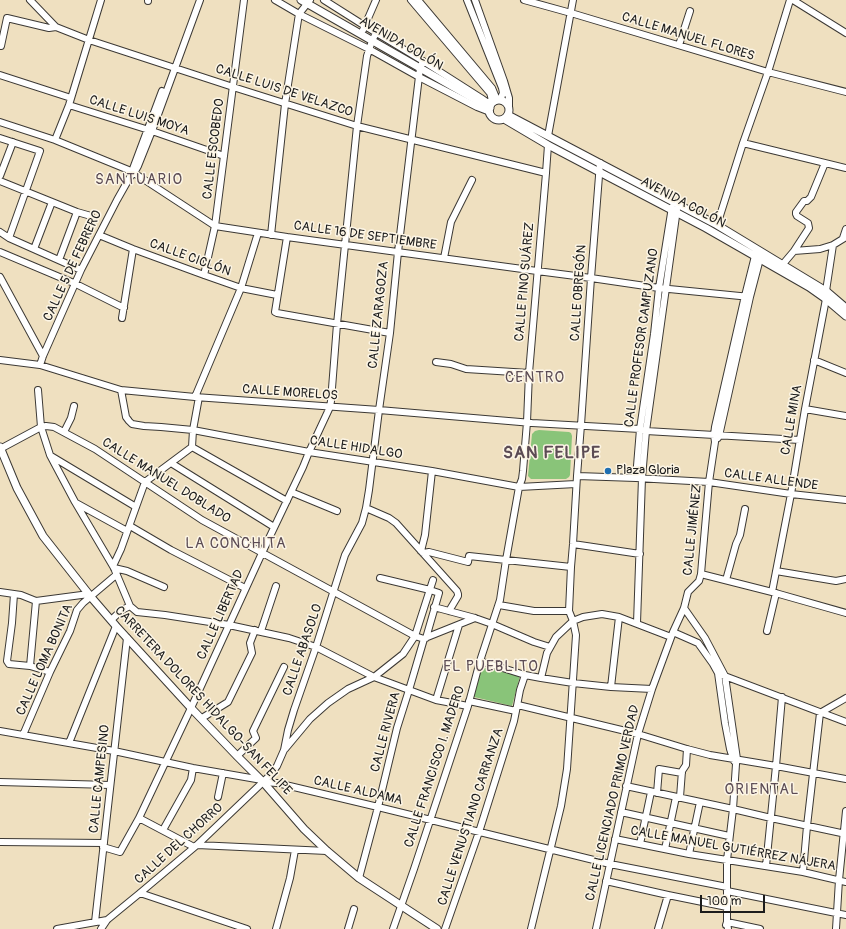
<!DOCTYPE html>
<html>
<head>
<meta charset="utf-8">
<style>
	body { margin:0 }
	#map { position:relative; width:846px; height:929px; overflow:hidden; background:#efe0c0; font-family:Pangolin,sans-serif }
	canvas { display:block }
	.scale { position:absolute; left:700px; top:895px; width:65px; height:18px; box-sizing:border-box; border:2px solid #1c1c1c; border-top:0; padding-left:5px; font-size:12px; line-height:14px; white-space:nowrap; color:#1c1c1c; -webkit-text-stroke:3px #fcf5e5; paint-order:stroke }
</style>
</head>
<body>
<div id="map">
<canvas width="846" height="929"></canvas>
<div class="scale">100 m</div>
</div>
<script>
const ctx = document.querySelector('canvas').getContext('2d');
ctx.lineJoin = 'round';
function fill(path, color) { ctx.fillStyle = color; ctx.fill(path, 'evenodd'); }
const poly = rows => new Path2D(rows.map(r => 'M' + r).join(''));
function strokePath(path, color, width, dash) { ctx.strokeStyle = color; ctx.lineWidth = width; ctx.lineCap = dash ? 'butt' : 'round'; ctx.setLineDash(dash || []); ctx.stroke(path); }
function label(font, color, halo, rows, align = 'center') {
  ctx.font = font + ' Pangolin,sans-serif'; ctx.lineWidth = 3; ctx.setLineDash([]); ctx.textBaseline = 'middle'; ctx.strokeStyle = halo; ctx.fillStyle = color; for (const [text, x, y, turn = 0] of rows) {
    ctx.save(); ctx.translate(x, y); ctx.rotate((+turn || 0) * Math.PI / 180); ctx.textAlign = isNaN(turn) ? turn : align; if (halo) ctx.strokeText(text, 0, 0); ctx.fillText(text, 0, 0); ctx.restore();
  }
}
fill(poly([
	[539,430,569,432,571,433,572,436,570,475,569,477,566,479,531,479,528,476,532,434,535,431],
	[482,667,520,676,512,706,474,697]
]), '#89c479');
const minor = poly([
	[30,0,56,27,89,40,233,87,357,126,546,173],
	[275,0,299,14,369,49,419,77,477,107,490,112],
	[324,0,365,26,423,61,481,98,491,105],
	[411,0,490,93,491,96,492,103],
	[418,0,492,88,497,100],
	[467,0,502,88,503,93,500,100],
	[475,0,504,81,509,98,509,107],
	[524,0,571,13,768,72,846,92],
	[793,0,846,33],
	[148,1,148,0],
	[363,30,376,0],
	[679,45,690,11],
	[1,46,7,18,49,28,56,27],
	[0,75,71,98],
	[69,105,152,131,224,156],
	[0,122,55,140,131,171,215,226,287,237,537,271,591,278,659,288,750,297],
	[548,136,573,0],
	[0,138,40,151,9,238],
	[55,140,69,105,101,0],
	[743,143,846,168],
	[131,174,162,91],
	[0,176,13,142],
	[0,181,77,212,91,216],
	[717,225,743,143,768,72,790,0],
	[0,232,9,238,81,270],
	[99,235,133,249,204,275,241,288,277,295],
	[271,235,285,104,298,20,299,14,310,0],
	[287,237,275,312,277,313,390,333],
	[843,238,846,229],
	[34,249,52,202],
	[794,251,809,228,808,223,797,216,796,214,796,212,804,201,807,201,811,197,825,163],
	[0,252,76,284,124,308],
	[444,258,451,222,472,180],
	[59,260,77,212],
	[781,268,783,264,794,251,820,249,833,245,846,237],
	[204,275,215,226,244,0],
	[0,277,43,356],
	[826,291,833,245],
	[122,318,133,249],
	[0,360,40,365,121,390,195,397,379,410,532,423,640,429,646,431,800,440],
	[814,360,846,373],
	[436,362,451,364,466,369,529,373],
	[40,365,43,356,81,270,117,200,130,177,134,173,138,166,152,131,200,0],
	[38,390,41,427,50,455,75,502,114,568,130,606,137,612,165,615,229,625,289,638,316,647,374,677,436,700,468,706],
	[121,390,126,417,129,421,132,424,144,426,161,427,193,430,309,452,432,471,519,487,576,484],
	[195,397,241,288,258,233],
	[805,409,846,416],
	[64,432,71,418,74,406],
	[718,438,719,436,750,297,761,255],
	[192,447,287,501],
	[192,447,193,430,199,397],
	[0,449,41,427,46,426,54,427,95,449,202,520,415,636,424,639],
	[51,456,136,507],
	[171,463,274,527],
	[577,476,636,478,709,482,791,494,846,500],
	[636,478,640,429,654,334,659,288,672,207],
	[291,492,337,511],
	[76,503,127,531],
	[366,508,389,518,396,523,457,591,458,594,458,596,449,611],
	[130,526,171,550,245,588],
	[573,544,640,554],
	[421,551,425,535,432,471],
	[423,553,429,552,468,562,469,556,571,567],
	[113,566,121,549,136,507,145,482,192,447],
	[114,568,127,571,164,587],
	[776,571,836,581,846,579],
	[701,574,772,592,846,613],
	[380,578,430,590,439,593,426,638],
	[726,580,736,544,740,535,745,509],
	[0,592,21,595,36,601],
	[772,592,791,494,805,409,826,299],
	[14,594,12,623,7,661,9,664,30,666,50,672],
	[36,601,89,594],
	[499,605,534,611,569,611],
	[434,607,475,618,492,624,534,642,550,647],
	[684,608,705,638,725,676,737,759,736,764,733,809,727,860,727,922,728,929],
	[111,620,122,610,130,606],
	[637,623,642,478,646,431,677,209],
	[261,631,276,586],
	[767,631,776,593],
	[673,632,698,643,713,664,718,673,725,723,730,749,734,761],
	[425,638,475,618],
	[480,661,525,675,541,678,573,683,611,687,652,689],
	[30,666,36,601],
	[722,675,846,722],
	[541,678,547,653,556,637,573,621,583,617,602,614,619,617,671,637],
	[611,687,619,617],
	[436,700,459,625],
	[469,701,516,711],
	[518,705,638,734,687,749,710,755,776,766,846,779],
	[202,718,228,702,252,653,250,643,255,630],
	[0,731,114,751,193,768,262,780],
	[23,735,50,672,70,631,77,610,83,603,116,575],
	[69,743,116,626],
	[285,749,310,719,328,703,348,689,374,677,403,654,415,636,433,580],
	[237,756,256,738,253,731,284,667],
	[0,782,110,785],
	[263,782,277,783,378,807,610,864,727,887],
	[626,786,733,809,771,818,846,834],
	[657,793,659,769,682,773],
	[218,797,223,773],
	[680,797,682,771,686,765,687,749],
	[621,812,729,836],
	[139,818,194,847],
	[163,830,191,780,193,768],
	[615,839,689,854,803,872,846,882],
	[0,842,104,843],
	[640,844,651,792],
	[197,845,327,851],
	[103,847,120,852,139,818,191,708,262,553,303,467,309,452,330,407,331,401,337,324,357,126,367,56,372,41,376,33],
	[665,849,676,797],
	[689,854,700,802],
	[766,866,776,766,782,697],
	[803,872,807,826,820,713,846,698],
	[359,878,378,807,397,728,409,690,424,639],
	[606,881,668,895,727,907],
	[727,891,846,915],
	[140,893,247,929],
	[95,922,127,638],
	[726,925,727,922,760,929],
	[57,929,107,920],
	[101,929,107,920,140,893,197,845,263,782,271,774,277,766,284,750,288,730,294,710,316,647,345,555,362,523,366,508,369,490,379,410,390,333,398,252,420,68,423,61],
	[276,929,290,878,295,850],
	[348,929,354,909],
	[393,929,414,869,468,706,480,661,500,600,506,560,519,487,522,479,523,471,527,422,529,373,546,173,548,145],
	[445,929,479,832,514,721,516,711,520,690,525,675],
	[531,929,561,806,567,769,576,635,573,621,569,611,571,567,573,544,577,476,581,425,591,278,600,163],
	[596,929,638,734,652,689,673,632,684,608,688,592,699,581,701,574,702,562,709,482,715,442,714,435,715,427,745,296,756,252],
	[658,929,668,895],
	[836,929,839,880,846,811]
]);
const major = poly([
	[301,0,490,108],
	'489 110a10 10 0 1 1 20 0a10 10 0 1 1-20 0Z',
	[508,115,717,225,826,291,846,308],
	[504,119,548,145,706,228,809,287,826,299,846,316],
	[0,447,17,488,43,536,91,597,116,626,191,708,237,756,263,782,304,829,327,851,359,878,437,929]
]);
strokePath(minor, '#3c3935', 8);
strokePath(major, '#3c3935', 9);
strokePath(minor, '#fff', 6);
strokePath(major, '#fff', 7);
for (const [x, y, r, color] of [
	[608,471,4,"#1f6fb2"]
]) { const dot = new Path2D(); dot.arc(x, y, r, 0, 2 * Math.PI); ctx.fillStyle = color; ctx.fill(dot); strokePath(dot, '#fcf5e5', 1.5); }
label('13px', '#1c1c1c', '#fcf5e5', [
	["CALLE MANUEL FLORES",688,37,17],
	["AVENIDA COLÓN",401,44,30],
	["CALLE LUIS DE VELAZCO",284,91,18],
	["CALLE LUIS MOYA",139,116,18],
	["CALLE ESCOBEDO",214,149,-83],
	["AVENIDA COLÓN",683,203,28],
	["CALLE 16 DE SEPTIEMBRE",365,236,8],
	["CALLE CICLÓN",190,258,20],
	["CALLE 5 DE FEBRERO",73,266,-65],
	["CALLE PINO SUÁREZ",525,282,-85],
	["CALLE OBREGÓN",579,293,-86],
	["CALLE ZARAGOZA",379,315,-84],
	["CALLE PROFESOR CAMPUZANO",642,338,-82],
	["CALLE MORELOS",290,393,4],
	["CALLE MINA",792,420,-80],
	["CALLE HIDALGO",356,448,9],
	["CALLE ALLENDE",771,480,8],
	["CALLE MANUEL DOBLADO",166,481,32],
	["CALLE JIMÉNEZ",693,530,-84],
	["CALLE LIBERTAD",221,615,-66],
	["CALLE ABASOLO",303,650,-71],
	["CALLE LOMA BONITA",45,660,-66],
	["CARRETERA DOLORES HIDALGO-SAN FELIPE",203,701,47],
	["CALLE RIVERA",386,732,-75],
	["CALLE FRANCISCO I. MADERO",435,767,-72],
	["CALLE CAMPESINO",100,779,-84],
	["CALLE ALDAMA",358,791,13],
	["CALLE LICENCIADO PRIMO VERDAD",613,803,-77],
	["CALLE VENUSTIANO CARRANZA",471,817,-72],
	["CALLE DEL CHORRO",179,844,-42],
	["CALLE MANUEL GUTIÉRREZ NÁJERA",733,849,10]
]);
label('13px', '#1c1c1c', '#fcf5e5', [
	["Plaza Gloria",616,471]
], 'left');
ctx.letterSpacing = '1px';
label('15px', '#5b4b54', '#fcf5e5', [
	["SANTUARIO",139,180],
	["CENTRO",535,378],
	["LA CONCHITA",236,544],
	["EL PUEBLITO",491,667],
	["ORIENTAL",762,790]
]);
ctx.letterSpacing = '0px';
ctx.letterSpacing = '1px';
label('bold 17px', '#5b4b54', '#fcf5e5', [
	["SAN FELIPE",552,454]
]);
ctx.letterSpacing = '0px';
</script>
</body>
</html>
